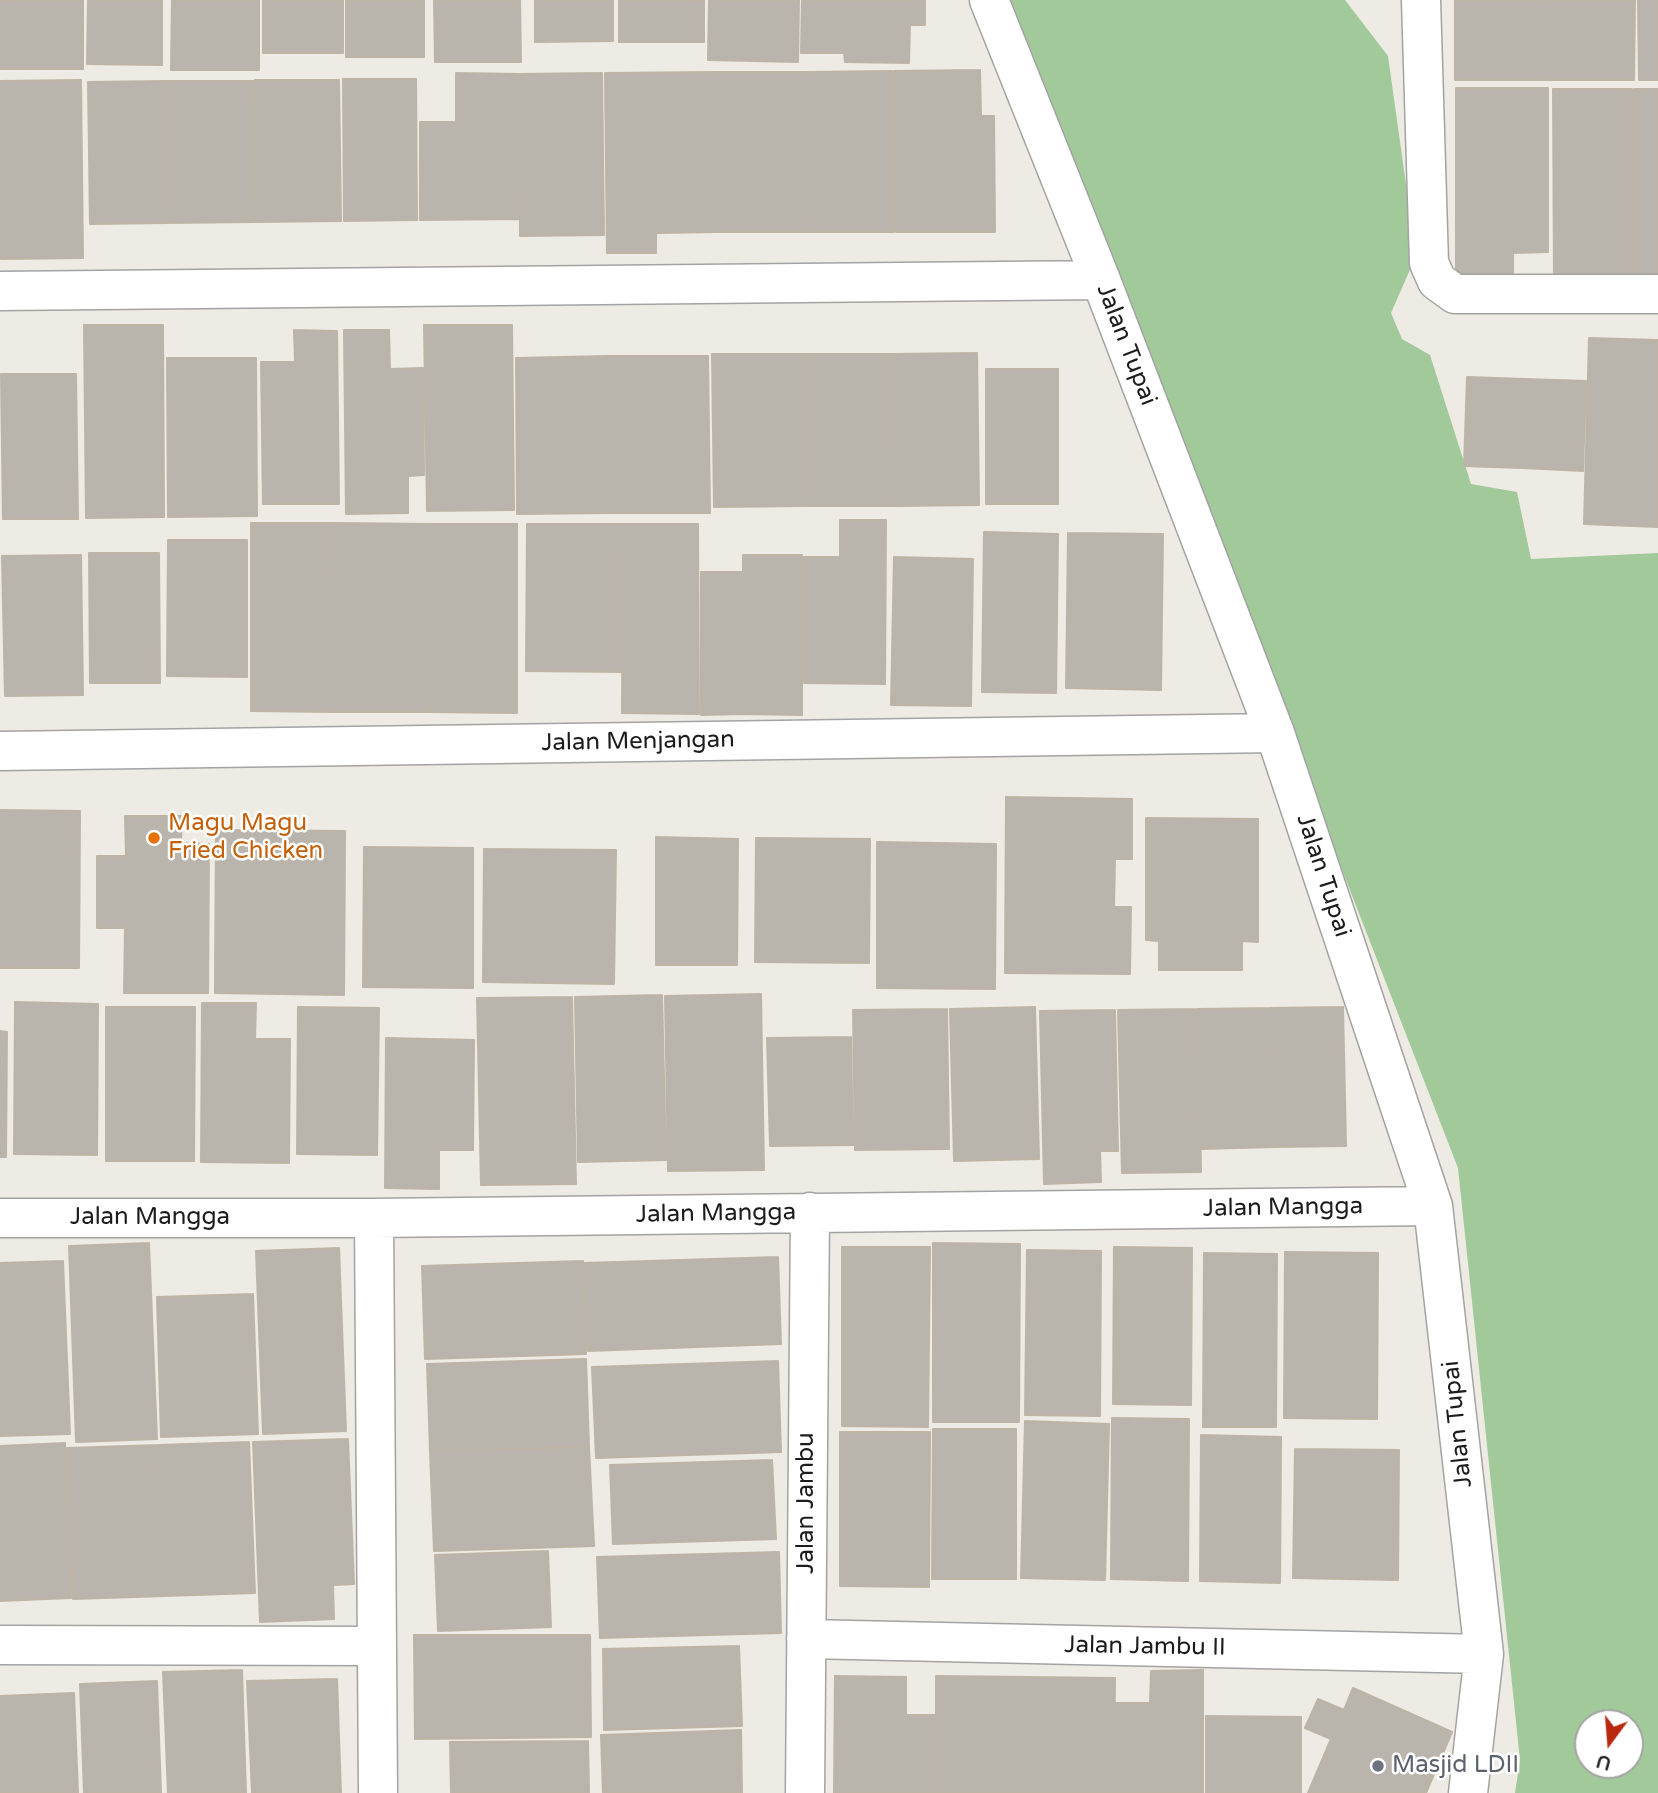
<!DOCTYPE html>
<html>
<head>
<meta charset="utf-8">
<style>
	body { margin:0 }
	#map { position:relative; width:1658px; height:1793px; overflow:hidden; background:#edebe3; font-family:"Varela Round",sans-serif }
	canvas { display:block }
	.north { position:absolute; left:1574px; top:1709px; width:70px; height:70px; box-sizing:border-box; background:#fff; border:2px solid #a4a4a4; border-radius:50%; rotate:196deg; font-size:19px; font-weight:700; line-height:28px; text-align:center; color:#1c1c1c }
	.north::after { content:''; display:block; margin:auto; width:24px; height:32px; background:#ba290f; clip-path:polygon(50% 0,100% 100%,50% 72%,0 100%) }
</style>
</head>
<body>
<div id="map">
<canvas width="1658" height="1793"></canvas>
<div class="north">U</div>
</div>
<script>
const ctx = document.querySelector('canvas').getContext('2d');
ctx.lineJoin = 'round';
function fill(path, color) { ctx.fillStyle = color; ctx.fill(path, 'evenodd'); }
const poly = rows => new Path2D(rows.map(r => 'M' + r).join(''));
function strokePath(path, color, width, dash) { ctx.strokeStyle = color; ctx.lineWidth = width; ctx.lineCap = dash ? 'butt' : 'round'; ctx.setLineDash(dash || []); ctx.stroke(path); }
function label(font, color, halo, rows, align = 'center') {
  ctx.font = font + ' "Varela Round",sans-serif'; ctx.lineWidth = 5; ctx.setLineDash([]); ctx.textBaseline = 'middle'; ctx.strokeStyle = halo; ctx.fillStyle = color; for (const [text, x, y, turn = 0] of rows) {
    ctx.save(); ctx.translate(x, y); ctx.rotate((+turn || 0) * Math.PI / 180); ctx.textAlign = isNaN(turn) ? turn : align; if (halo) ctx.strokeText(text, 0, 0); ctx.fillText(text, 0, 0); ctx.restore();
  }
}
fill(poly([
	[1004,0,1345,0,1388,56,1416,256,1391,313,1402,339,1430,355,1471,484,1517,492,1531,559,1658,553,1658,1793,1515,1793,1520,1760,1458,1168],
	[1588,1723,1630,1723,1630,1765,1588,1765]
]), '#a1c99a');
const building = poly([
	[0,0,83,0,83,69,0,69,0,0],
	[88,0,162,0,162,65,87,64,88,0],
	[172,0,259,0,259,70,171,70,172,0],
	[263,0,343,0,343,53,263,53,263,0],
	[346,0,424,0,424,57,346,57,346,0],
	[434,0,520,0,521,62,435,62,434,0],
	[535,0,613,0,613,41,535,42,535,0],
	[619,0,704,0,704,42,619,42,619,0],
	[709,0,799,0,798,62,708,60,709,0],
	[802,0,925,0,925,25,910,25,909,63,845,62,844,53,801,53,802,0],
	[1455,0,1548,0,1548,80,1455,80,1455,0],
	[1548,0,1635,0,1634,80,1548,80,1548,0],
	[1638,0,1658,0,1658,80,1639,80,1638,0],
	[980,70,981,116,994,116,995,232,896,232,894,71,980,70],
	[892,71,894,232,811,232,809,72,892,71],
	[715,72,716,232,656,233,656,253,607,253,605,73,715,72],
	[715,72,809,72,811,232,716,232,715,72],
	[456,73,519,74,520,219,420,220,420,122,456,122,456,73],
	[602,73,604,235,520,236,519,74,602,73],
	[343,79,416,79,417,220,344,221,343,79],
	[81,80,83,258,1,259,0,81,81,80],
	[255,80,339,80,341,221,256,222,255,80],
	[166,81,167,223,90,224,88,82,166,81],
	[166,81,254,81,255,222,167,223,166,81],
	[1456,88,1548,88,1548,252,1513,253,1513,275,1456,275,1456,88],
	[1553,89,1632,89,1632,276,1554,276,1553,89],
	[1634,89,1658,89,1658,277,1634,277,1634,89],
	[84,325,163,325,164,517,86,518,84,325],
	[424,325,512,325,514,510,427,511,424,325],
	[294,330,337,331,339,504,263,504,261,362,295,362,294,330],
	[344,330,389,330,390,369,423,368,424,475,408,476,408,513,346,514,344,330],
	[1589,338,1658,340,1658,527,1584,524,1589,338],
	[977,353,979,505,896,506,893,354,977,353],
	[712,354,805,354,807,506,714,507,712,354],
	[805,354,893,354,896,506,807,506,805,354],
	[608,356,610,513,517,514,516,358,608,356],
	[608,356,708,356,710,513,610,513,608,356],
	[167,358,256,358,257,516,168,517,167,358],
	[986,369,1058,369,1058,504,986,504,986,369],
	[1,374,76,374,78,519,3,519,1,374],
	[1467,377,1525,379,1522,468,1464,466,1467,377],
	[1525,379,1586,381,1583,471,1522,468,1525,379],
	[840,520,886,520,885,684,804,683,804,557,840,557,840,520],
	[251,523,336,523,335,712,251,711,251,523],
	[336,523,431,524,431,712,335,712,336,523],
	[431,524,517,524,517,713,431,712,431,524],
	[527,524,623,524,622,672,526,671,527,524],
	[623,524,698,524,699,714,622,713,623,524],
	[984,532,1058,534,1056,693,982,692,984,532],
	[1068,533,1163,534,1161,690,1066,688,1068,533],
	[168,540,247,540,247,677,167,676,168,540],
	[89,553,159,553,160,683,90,683,89,553],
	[81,555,83,695,5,696,2,556,81,555],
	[743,555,802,555,802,715,743,714,743,555],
	[894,557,973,559,971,706,891,705,894,557],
	[701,572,743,572,743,714,701,715,701,572],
	[1006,797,1132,799,1132,859,1115,859,1114,907,1131,907,1130,974,1005,973,1006,797],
	[0,810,80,811,79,968,0,968,0,810],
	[125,816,182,816,181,843,209,844,208,993,124,993,125,928,97,928,97,856,126,856,125,816],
	[1146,818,1258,819,1258,942,1242,941,1242,970,1159,970,1159,941,1146,940,1146,818],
	[216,830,345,831,344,995,215,993,216,830],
	[656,837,738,839,737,965,656,965,656,837],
	[756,838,870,839,869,963,755,962,756,838],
	[877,842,996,844,995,989,877,988,877,842],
	[364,847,473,848,473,988,363,987,364,847],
	[484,849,616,850,614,984,483,982,484,849],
	[761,994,764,1170,668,1171,665,996,761,994],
	[662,995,666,1160,578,1162,575,997,662,995],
	[572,997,576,1184,481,1185,477,998,572,997],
	[15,1002,98,1004,97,1155,14,1154,15,1002],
	[202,1003,256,1003,255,1039,290,1039,289,1163,201,1162,202,1003],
	[106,1007,195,1007,194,1161,106,1161,106,1007],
	[298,1007,379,1008,377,1155,297,1154,298,1007],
	[1035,1007,1039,1159,954,1161,950,1009,1035,1007],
	[1343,1007,1346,1146,1274,1147,1271,1008,1343,1007],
	[1271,1008,1274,1147,1201,1149,1198,1009,1271,1008],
	[947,1009,949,1149,855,1150,853,1010,947,1009],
	[1198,1009,1201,1172,1122,1173,1118,1010,1198,1009],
	[1115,1010,1118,1151,1100,1151,1101,1182,1044,1184,1040,1011,1115,1010],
	[0,1031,7,1032,6,1157,0,1157,0,1031],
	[851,1037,853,1145,770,1146,767,1038,851,1037],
	[386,1038,474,1040,473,1150,439,1150,439,1189,385,1188,386,1038],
	[149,1243,157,1439,76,1442,69,1246,149,1243],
	[933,1243,1020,1244,1019,1422,933,1422,933,1243],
	[842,1247,930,1247,928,1427,842,1426,842,1247],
	[1114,1247,1192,1248,1191,1405,1113,1404,1114,1247],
	[339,1248,346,1431,263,1434,256,1251,339,1248],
	[1027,1250,1101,1251,1100,1416,1025,1415,1027,1250],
	[1285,1252,1378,1253,1377,1419,1284,1418,1285,1252],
	[1204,1253,1277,1254,1276,1427,1203,1427,1204,1253],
	[778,1257,781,1344,588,1351,584,1263,778,1257],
	[63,1261,70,1434,0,1436,0,1263,63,1261],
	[583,1261,586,1354,425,1359,422,1266,583,1261],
	[253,1294,258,1434,161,1437,157,1297,253,1294],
	[586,1359,589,1447,430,1451,427,1364,586,1359],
	[778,1361,781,1452,596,1458,592,1367,778,1361],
	[1112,1418,1189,1419,1188,1581,1111,1579,1112,1418],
	[1025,1421,1109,1424,1105,1580,1021,1578,1025,1421],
	[933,1429,1016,1429,1016,1579,932,1579,933,1429],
	[840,1432,930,1432,929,1587,840,1586,840,1432],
	[1201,1435,1281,1437,1280,1583,1200,1581,1201,1435],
	[348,1439,354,1584,333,1585,334,1619,260,1622,253,1442,348,1439],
	[249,1442,255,1593,165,1596,159,1445,249,1442],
	[65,1443,71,1598,0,1601,0,1446,65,1443],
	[159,1445,165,1596,73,1599,67,1448,159,1445],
	[589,1447,594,1546,434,1551,430,1451,589,1447],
	[1295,1449,1399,1450,1398,1580,1293,1578,1295,1449],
	[772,1460,776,1539,613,1544,610,1465,772,1460],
	[548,1551,551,1627,438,1631,435,1555,548,1551],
	[779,1552,781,1633,600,1638,597,1557,779,1552],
	[414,1635,590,1635,591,1737,415,1739,414,1635],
	[739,1646,742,1726,604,1730,603,1649,739,1646],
	[242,1670,246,1793,168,1793,163,1672,242,1670],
	[1203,1670,1203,1793,1114,1793,1114,1703,1150,1703,1151,1671,1203,1670],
	[835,1676,906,1677,906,1715,936,1715,936,1793,834,1793,835,1676],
	[936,1676,1028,1677,1028,1793,936,1793,936,1676],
	[1028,1677,1115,1678,1114,1793,1028,1793,1028,1677],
	[337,1679,341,1793,252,1793,247,1681,337,1679],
	[157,1681,161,1793,84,1793,80,1684,157,1681],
	[1353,1688,1452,1732,1426,1793,1308,1793,1331,1739,1305,1728,1318,1699,1344,1710,1353,1688],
	[74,1693,78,1793,0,1793,0,1696,74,1693],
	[1206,1716,1301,1717,1301,1793,1206,1793,1206,1716],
	[741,1730,742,1793,603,1793,601,1735,741,1730],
	[588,1741,589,1793,451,1793,450,1742,588,1741]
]);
fill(building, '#b9b4ac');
strokePath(building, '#bdb4a6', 2);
const minor = poly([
	[989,0,1101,280,1275,733,1433,1206,1484,1654,1468,1793],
	[1421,0,1429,263,1437,281,1455,294,1658,294],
	[0,291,1101,280],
	[0,751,1275,733],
	[0,1218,374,1218,1433,1206],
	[374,1218,378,1793],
	[806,1639,1484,1654],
	[0,1645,377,1646],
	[805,1793,810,1212]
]);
strokePath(minor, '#a3a3a3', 41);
strokePath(minor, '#fff', 38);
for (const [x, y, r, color] of [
	[154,838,7,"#e8710a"],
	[1378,1766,7,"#6b7280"]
]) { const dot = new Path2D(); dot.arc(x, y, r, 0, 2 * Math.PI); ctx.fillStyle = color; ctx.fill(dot); strokePath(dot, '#fff', 2.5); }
label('24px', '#1c1c1c', '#fff', [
	["Jalan Tupai",1126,345,69],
	["Jalan Menjangan",638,742,-1],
	["Jalan Tupai",1323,876,72],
	["Jalan Mangga",1283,1208,-1],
	["Jalan Mangga",716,1214,-1],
	["Jalan Mangga",150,1218],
	["Jalan Tupai",1458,1424,-96],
	["Jalan Jambu",807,1503,-90],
	["Jalan Jambu II",1145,1647,1]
]);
label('24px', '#c56008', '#fff', [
	["Magu Magu",168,824],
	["Fried Chicken",168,852]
], 'left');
label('24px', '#5b616d', '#fff', [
	["Masjid LDII",1392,1766]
], 'left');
</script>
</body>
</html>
